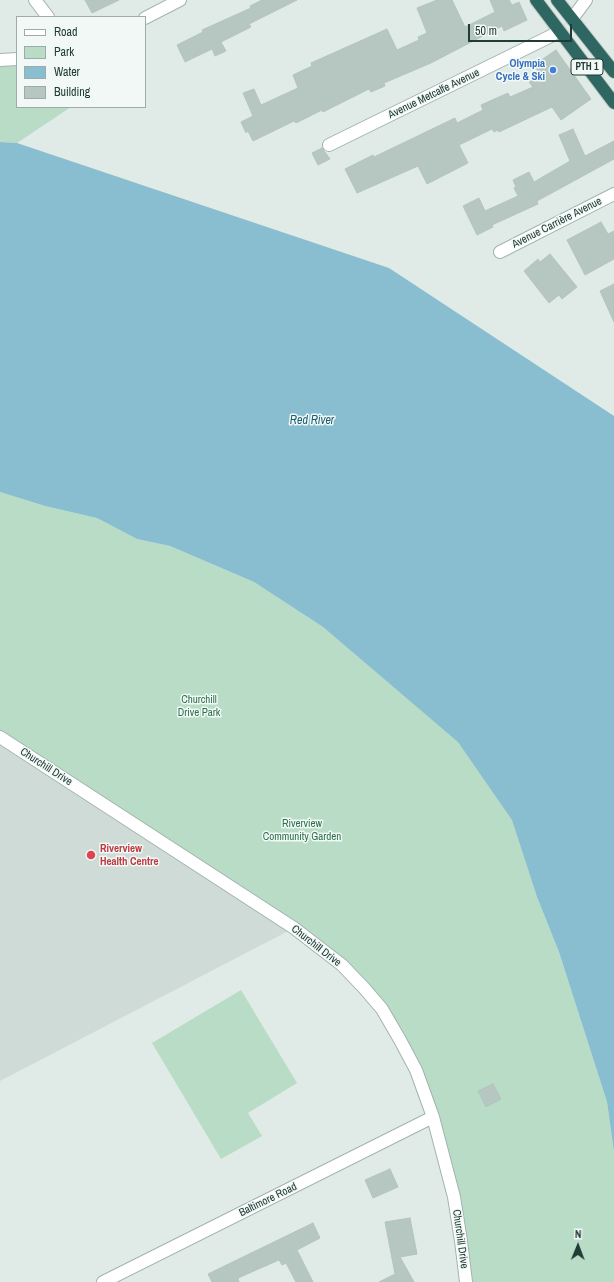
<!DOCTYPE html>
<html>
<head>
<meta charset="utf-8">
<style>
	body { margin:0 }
	#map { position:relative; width:614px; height:1282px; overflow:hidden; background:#e0ebe7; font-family:"Archivo Narrow",sans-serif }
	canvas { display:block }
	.legend { position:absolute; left:16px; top:16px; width:130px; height:92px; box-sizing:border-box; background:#f1f8f5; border:1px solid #9eaca9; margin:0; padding:5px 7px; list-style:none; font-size:12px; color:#213b37 }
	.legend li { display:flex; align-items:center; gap:8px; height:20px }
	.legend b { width:20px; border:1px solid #9eaca9 }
	.north { position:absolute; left:558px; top:1226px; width:40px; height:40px; -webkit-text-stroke:3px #f1f8f5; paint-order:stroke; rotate:1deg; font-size:11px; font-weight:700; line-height:16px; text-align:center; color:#213b37 }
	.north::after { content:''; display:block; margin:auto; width:14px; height:18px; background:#213b37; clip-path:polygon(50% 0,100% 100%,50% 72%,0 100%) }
	.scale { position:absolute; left:468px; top:24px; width:104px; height:18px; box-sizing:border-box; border:2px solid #213b37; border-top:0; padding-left:5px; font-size:12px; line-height:14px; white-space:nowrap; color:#213b37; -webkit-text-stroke:3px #f1f8f5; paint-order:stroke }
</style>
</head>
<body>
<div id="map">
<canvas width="614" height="1282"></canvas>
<ul class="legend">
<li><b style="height:5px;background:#fff"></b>Road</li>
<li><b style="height:11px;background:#b9dcc6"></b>Park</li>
<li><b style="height:11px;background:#89bdd0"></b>Water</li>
<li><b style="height:11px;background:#b6c6c1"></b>Building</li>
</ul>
<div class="north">N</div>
<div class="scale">50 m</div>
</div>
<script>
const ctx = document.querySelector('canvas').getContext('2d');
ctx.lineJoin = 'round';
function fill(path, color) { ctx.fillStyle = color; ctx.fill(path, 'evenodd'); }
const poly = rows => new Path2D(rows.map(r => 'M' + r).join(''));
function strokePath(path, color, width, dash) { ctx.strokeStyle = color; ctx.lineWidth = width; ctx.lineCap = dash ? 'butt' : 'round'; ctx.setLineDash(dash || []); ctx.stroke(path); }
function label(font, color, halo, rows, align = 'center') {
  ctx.font = font + ' "Archivo Narrow",sans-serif'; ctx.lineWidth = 3; ctx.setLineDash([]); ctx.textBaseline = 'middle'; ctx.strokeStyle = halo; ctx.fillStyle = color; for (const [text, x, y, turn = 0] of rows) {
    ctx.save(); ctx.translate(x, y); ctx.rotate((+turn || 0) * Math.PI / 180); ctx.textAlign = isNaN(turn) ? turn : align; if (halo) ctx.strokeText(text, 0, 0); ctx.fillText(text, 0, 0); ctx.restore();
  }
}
fill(poly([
	[0,737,294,928,0,1081]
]), '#cfdbd6');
fill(poly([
	[17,59,17,107,71,107,17,143,0,142,0,60],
	[0,492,45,506,97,518,137,539,170,546,254,582,323,627,459,742,512,819,537,897,559,952,607,1102,614,1152,614,1282,466,1282,443,1154,400,1040,342,965,0,737],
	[241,990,297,1083,248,1113,262,1136,221,1159,152,1043]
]), '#b9dcc6');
fill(poly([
	[0,142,17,143,389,268,614,416,614,1152,607,1102,559,952,537,897,512,820,458,742,323,627,254,582,170,546,137,539,97,518,45,506,0,492]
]), '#89bdd0');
const building = poly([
	[85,0,119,0,92,13,85,0],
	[262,0,297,0,249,24,251,27,221,42,226,51,215,56,212,49,185,62,177,45,203,32,202,30,251,8,250,6,262,0],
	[437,0,452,0,465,27,495,12,490,0,509,0,512,5,519,2,527,20,504,31,502,26,431,63,384,83,385,86,371,92,369,89,323,112,322,110,296,123,294,121,253,141,248,131,246,133,241,122,253,116,243,93,254,89,261,105,298,88,293,75,312,66,311,63,387,29,397,50,419,40,418,37,427,33,417,8,437,0],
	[556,50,591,99,561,120,552,107,499,132,498,130,494,132,492,129,459,145,468,163,427,184,418,166,357,193,345,169,373,155,374,157,455,118,457,123,483,110,481,105,508,93,510,97,533,87,529,82,540,74,534,65,556,50],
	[573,129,585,156,614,141,614,159,537,201,538,204,492,225,493,227,477,235,463,206,479,198,485,211,518,196,514,188,516,187,513,180,529,172,534,182,570,161,559,135,573,129],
	[322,148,330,159,318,165,312,153,322,148],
	[601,222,608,234,614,231,614,259,585,275,567,240,601,222],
	[550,254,577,287,562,299,559,295,549,303,524,271,538,259,540,262,550,254],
	[614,284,614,322,600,291,614,284],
	[493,1084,501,1099,486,1107,478,1091,493,1084],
	[390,1169,398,1187,373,1198,365,1180,390,1169],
	[410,1218,417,1254,400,1257,414,1282,379,1282,395,1274,385,1222,410,1218],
	[313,1223,320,1238,297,1250,313,1282,296,1282,286,1263,282,1265,279,1260,238,1278,239,1282,212,1282,208,1274,313,1223]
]);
fill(building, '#b6c6c1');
strokePath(building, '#b3c4bf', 1);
const street = poly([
	[35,0,48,17],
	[572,19,586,0],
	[329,145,551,36,559,30],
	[500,252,614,194],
	[0,737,294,928,342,965,364,988,382,1009,400,1040,416,1070,433,1117,454,1197,461,1241,466,1282],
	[103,1282,433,1117]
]);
const secondary = poly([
	[145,18,180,0],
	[0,60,17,59]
]);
const highway = poly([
	[536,0,614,103],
	[557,0,614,72]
]);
strokePath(street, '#a3b3af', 14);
strokePath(secondary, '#9fb6b0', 14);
strokePath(highway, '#c1c8c7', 14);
strokePath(street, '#fff', 12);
strokePath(secondary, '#fff', 12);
strokePath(highway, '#2e6761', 12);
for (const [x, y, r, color] of [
	[553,70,4,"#3f7fe0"],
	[91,855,5,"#e0444e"]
]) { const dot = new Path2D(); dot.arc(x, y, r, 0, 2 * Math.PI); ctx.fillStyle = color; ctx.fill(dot); strokePath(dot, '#f1f8f5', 1.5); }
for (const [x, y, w] of [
	[587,67,32]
]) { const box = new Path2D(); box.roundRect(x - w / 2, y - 8, w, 16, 3); ctx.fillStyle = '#f1f8f5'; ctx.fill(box); strokePath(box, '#213b37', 1); }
label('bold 10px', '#213b37', null, [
	["PTH 1",587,67]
]);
label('bold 11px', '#366cbe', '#f1f8f5', [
	["Olympia",545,64],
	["Cycle & Ski",545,77]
], 'right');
label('11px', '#213b37', '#f1f8f5', [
	["Avenue Metcalfe Avenue",434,94,-26],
	["Avenue Carrière Avenue",557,223,-27],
	["Churchill Drive",46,767,33],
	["Churchill Drive",316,946,38],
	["Baltimore Road",268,1200,-26],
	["Churchill Drive",460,1239,82]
]);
label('11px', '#2c714e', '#f1f8f5', [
	["Churchill",199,700],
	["Drive Park",199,713],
	["Riverview",302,824],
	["Community Garden",302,837]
]);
label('bold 11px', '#be3a42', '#f1f8f5', [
	["Riverview",100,849],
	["Health Centre",100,862]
], 'left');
label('italic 12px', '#1d5e76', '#f1f8f5', [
	["Red River",312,421]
]);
</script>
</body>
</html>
